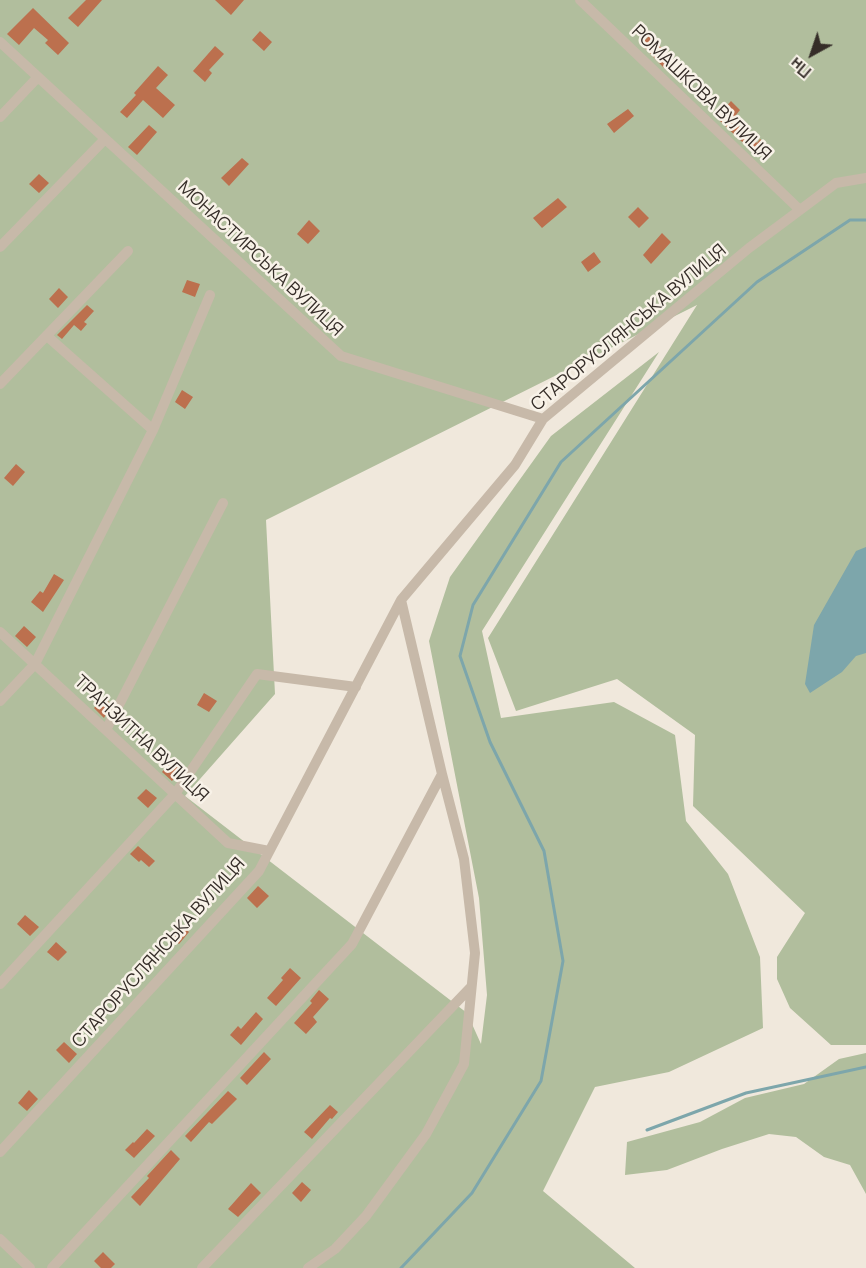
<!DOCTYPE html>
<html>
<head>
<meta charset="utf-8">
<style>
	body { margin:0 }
	#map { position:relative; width:866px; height:1268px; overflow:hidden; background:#f0e8dc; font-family:Manrope,sans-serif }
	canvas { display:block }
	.north { position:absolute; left:782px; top:24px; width:60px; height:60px; -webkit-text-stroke:4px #f8f2e8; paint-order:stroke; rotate:220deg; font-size:16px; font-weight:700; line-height:24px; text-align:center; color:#352d28 }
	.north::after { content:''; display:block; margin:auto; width:21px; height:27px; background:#352d28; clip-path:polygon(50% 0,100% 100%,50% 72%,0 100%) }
</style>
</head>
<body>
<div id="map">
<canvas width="866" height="1268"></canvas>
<div class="north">Пн</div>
</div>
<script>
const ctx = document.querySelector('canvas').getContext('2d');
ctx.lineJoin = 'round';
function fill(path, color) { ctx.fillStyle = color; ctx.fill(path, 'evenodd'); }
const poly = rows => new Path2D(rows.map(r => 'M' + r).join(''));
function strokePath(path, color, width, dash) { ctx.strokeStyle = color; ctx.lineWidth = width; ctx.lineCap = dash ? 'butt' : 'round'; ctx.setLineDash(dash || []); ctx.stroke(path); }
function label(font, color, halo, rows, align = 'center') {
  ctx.font = font + ' Manrope,sans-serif'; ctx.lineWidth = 5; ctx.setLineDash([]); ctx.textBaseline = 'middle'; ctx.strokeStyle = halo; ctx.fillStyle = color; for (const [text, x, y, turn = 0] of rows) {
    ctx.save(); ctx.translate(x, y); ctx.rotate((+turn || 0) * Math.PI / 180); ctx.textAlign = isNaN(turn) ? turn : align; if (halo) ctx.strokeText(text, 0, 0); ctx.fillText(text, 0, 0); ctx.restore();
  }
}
fill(poly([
	[0,0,866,0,866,1045,831,1045,790,1008,777,979,777,957,805,913,693,806,695,735,617,679,516,711,488,638,697,305,266,520,275,694,185,796,467,1013,481,1044,487,995,479,898,429,641,450,577,551,436,659,352,482,631,501,718,614,702,675,735,686,821,728,874,760,957,763,1028,669,1072,595,1087,543,1191,635,1268,0,1268],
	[866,1053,866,1194,850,1165,824,1157,796,1137,769,1134,722,1149,667,1170,625,1175,627,1142,700,1122,745,1098,804,1084,839,1059]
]), '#b1be9d');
fill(poly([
	[866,547,866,653,856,656,842,672,810,693,805,684,814,625,856,551]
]), '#7da6ab');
strokePath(poly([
	[647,1130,746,1093,866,1067],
	[401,1268,472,1193,541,1081,563,961,544,851,490,742,460,656,473,605,561,462,757,282,850,220,866,220]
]), '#7da6ab', 3);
fill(poly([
	[86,0,102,0,78,27,68,18],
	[215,0,244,0,231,15],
	[33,8,69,43,58,55,45,43,48,40,34,28,19,45,7,34],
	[260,31,272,42,264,51,252,40],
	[649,36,673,59,664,68,641,44],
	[215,46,224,54,209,70,212,73,205,82,193,71],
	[158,66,168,75,156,88,175,105,163,118,143,100,127,118,120,112,136,95,134,93],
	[731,101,740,110,732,120,757,143,760,139,767,145,757,156,720,121,726,114,722,111],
	[628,109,634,116,614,133,607,124],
	[149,125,157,132,137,155,128,147],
	[242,158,249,164,229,186,221,178],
	[39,174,49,183,39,193,29,184],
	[558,198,567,207,542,228,533,218],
	[638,207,649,218,639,228,628,217],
	[309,220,320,231,308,244,297,234],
	[662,233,671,242,651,264,643,255],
	[594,252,601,262,588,272,581,262],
	[187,280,200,284,195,297,182,292],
	[59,288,68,297,58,308,49,299],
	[87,305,94,311,84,322,87,324,81,331,74,325,62,339,57,335],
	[182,390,193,397,185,409,175,402],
	[16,464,25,472,13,486,4,478],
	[54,574,64,580,43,612,31,602,40,591,43,593],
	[24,626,36,637,27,647,15,636],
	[204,693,217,701,209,712,197,705],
	[104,697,111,704,104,718,94,708],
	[173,759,183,768,172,781,162,772],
	[146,789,157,798,148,808,137,798],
	[138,846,155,861,149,867,141,860,139,862,130,854],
	[258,886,269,896,257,908,247,898],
	[25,915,39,927,30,936,17,924],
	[180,924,189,932,179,944,169,935],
	[56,942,67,952,58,961,47,952],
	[290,968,301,978,276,1006,267,998,283,980,281,978],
	[319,990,329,999,313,1017,317,1022,306,1034,294,1023,312,1003,310,1001],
	[256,1012,263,1019,241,1045,230,1035,238,1026,241,1029],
	[64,1042,77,1054,69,1063,56,1050],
	[264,1052,271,1059,247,1085,240,1078],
	[29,1090,38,1099,27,1111,18,1103],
	[228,1091,237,1099,212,1124,209,1122,191,1142,185,1136],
	[330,1105,338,1112,332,1119,330,1118,312,1139,304,1132],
	[147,1129,155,1136,134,1158,125,1150,133,1142,134,1143],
	[171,1150,180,1159,140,1206,131,1197,149,1178,147,1176],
	[302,1182,311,1190,301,1202,292,1193],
	[251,1183,261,1193,238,1217,228,1209],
	[103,1252,115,1264,111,1268,101,1268,94,1261]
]), '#bc704e');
strokePath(poly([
	[580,0,800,210],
	[0,42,341,356,543,419],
	[0,117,38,77],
	[0,247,105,139],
	[47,336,153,430],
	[0,384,128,251],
	[0,632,228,843,269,851],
	[0,701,35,664,153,430,210,295],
	[106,730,223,503],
	[0,984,175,794,257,674,356,687],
	[0,1152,259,871,401,600],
	[0,1239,30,1268],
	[52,1268,352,944,442,774],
	[202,1268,471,987],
	[308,1268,335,1249,366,1216,426,1134,464,1064,475,953,464,859,442,774,401,600,515,465,543,419,749,248,800,210,836,183,866,178]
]), '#c7b9a9', 10);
label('18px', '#352d28', '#f8f2e8', [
	["РОМАШКОВА ВУЛИЦЯ",701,93,44],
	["МОНАСТИРСЬКА ВУЛИЦЯ",260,259,43],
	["СТАРОРУСЛЯНСЬКА ВУЛИЦЯ",629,328,-40],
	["ТРАНЗИТНА ВУЛИЦЯ",141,739,43],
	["СТАРОРУСЛЯНСЬКА ВУЛИЦЯ",159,953,-48]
]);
</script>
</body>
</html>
